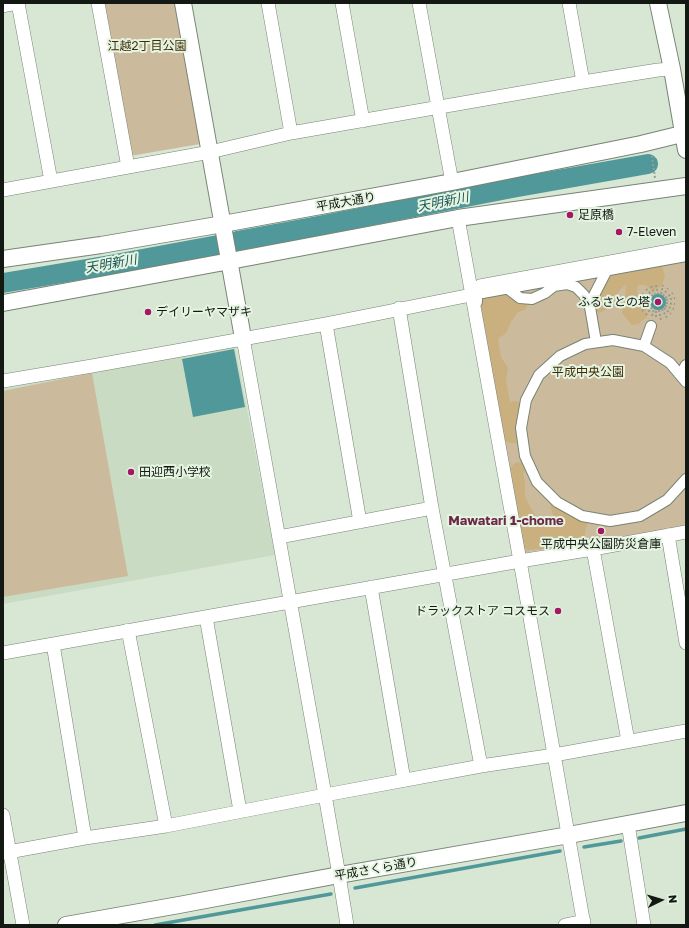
<!DOCTYPE html>
<html>
<head>
<meta charset="utf-8">
<style>
	body { margin:0 }
	#map { position:relative; width:689px; height:928px; overflow:hidden; background:#d8e6d4; font-family:"Golos Text",sans-serif }
	canvas { display:block }
	.frame { position:absolute; inset:0; border:4px solid #131812; pointer-events:none }
	.north { position:absolute; left:641px; top:880px; width:40px; height:40px; -webkit-text-stroke:3px #e5f3e1; paint-order:stroke; rotate:85deg; font-size:11px; font-weight:700; line-height:16px; text-align:center; color:#131812 }
	.north::after { content:''; display:block; margin:auto; width:14px; height:18px; background:#131812; clip-path:polygon(50% 0,100% 100%,50% 72%,0 100%) }
</style>
</head>
<body>
<div id="map">
<canvas width="689" height="928"></canvas>
<div class="frame"></div>
<div class="north">N</div>
</div>
<script>
const ctx = document.querySelector('canvas').getContext('2d');
ctx.lineJoin = 'round';
function fill(path, color) { ctx.fillStyle = color; ctx.fill(path, 'evenodd'); }
const poly = rows => new Path2D(rows.map(r => 'M' + r).join(''));
function strokePath(path, color, width, dash) { ctx.strokeStyle = color; ctx.lineWidth = width; ctx.lineCap = dash ? 'butt' : 'round'; ctx.setLineDash(dash || []); ctx.stroke(path); }
function label(font, color, halo, rows, align = 'center') {
  ctx.font = font + ' "Golos Text","Noto Sans JP",sans-serif'; ctx.lineWidth = 4; ctx.setLineDash([]); ctx.textBaseline = 'middle'; ctx.strokeStyle = halo; ctx.fillStyle = color; for (const [text, x, y, turn = 0] of rows) {
    ctx.save(); ctx.translate(x, y); ctx.rotate((+turn || 0) * Math.PI / 180); ctx.textAlign = isNaN(turn) ? turn : align; if (halo) ctx.strokeText(text, 0, 0); ctx.fillText(text, 0, 0); ctx.restore();
  }
}
fill(poly([
	[235,347,275,555,3,604,3,389]
]), '#c9dcc3');
fill(poly([
	[103,3,175,3,200,144,130,156],
	[686,253,686,526,523,553,475,293],
	[92,373,128,576,3,597,3,391]
]), '#ccba9d');
fill(poly([
	[661,263,665,275,662,286,652,291,646,285,638,285,637,292,639,297,644,303,647,317,638,324,632,325,622,313,625,295,626,284,618,292,616,300,607,309,600,313,593,310,596,282,610,278,619,269],
	[520,288,528,304,525,310,518,312,511,322,506,333,498,339,501,357,508,368,506,380,510,402,516,401,527,406,526,434,518,443,510,443,500,439,481,308,481,296],
	[522,462,526,469,523,474,525,482,525,496,531,508,537,518,548,527,557,527,554,519,549,501,555,498,587,514,588,522,585,532,585,540,579,544,566,547,528,550,524,548,521,537,509,469,515,463]
]), '#cbb07f');
fill(poly([
	'650 302a8 8 0 1 1 16 0a8 8 0 1 1-16 0Z',
	[234,349,245,407,193,417,182,359]
]), '#509899');
strokePath(poly([
	[639,838,686,829],
	[584,847,621,841],
	[355,888,560,851],
	[155,925,331,894]
]), '#509899', 3.5);
strokePath(poly([
	[237,241,313,227,512,188,648,164],
	[3,283,110,265,218,245]
]), '#509899', 20);
const pedestrian = poly([
	[507,288,520,298,532,299,545,293,554,286,567,284,576,287,584,295,590,307,596,342],
	[477,302,477,294,686,256],
	[589,305,607,270],
	[644,346,651,326],
	[681,374,686,365],
	[686,382,670,363,644,346,613,340,585,344,560,356,539,375,526,400,521,428,525,456,537,482,557,502,582,516,610,521,640,516,667,500,686,479]
]);
const minor = poly([
	[18,3,51,181],
	[98,3,128,167],
	[268,3,291,133],
	[342,3,363,121],
	[419,3,438,107,452,182],
	[569,3,583,82],
	[3,6,18,3],
	[3,190,210,152,291,133,583,82,658,70,672,69],
	[458,218,520,561,584,925],
	[399,308,432,508,481,766],
	[326,324,360,522],
	[243,338,325,795,339,875,347,925],
	[3,381,92,366,326,324,471,295,480,286,686,248],
	[668,535,686,643],
	[279,537,432,508],
	[593,549,628,741],
	[371,587,404,780],
	[206,617,240,811],
	[128,630,166,826],
	[53,644,85,838],
	[3,653,520,561,593,549,686,532],
	[3,815,23,925],
	[628,824,644,925],
	[3,853,85,838,166,826,325,795,481,766,554,755,686,731],
	[565,925,584,921]
]);
const tertiary = poly([
	[183,3,243,338],
	[658,3,672,69,686,150],
	[3,259,101,245,223,224,452,182,641,144,686,133],
	[3,303,230,261,458,218,686,186],
	[66,925,179,905,339,875,569,835,686,813]
]);
strokePath(pedestrian, '#778474', 12);
strokePath(minor, '#778474', 14);
strokePath(tertiary, '#778474', 18);
strokePath(poly([
	[652,156,655,178],
	[656,285,658,294],
	[651,286,655,294],
	[646,289,653,296],
	[642,294,651,297],
	[661,294,663,285],
	[663,296,668,288],
	[665,298,673,293],
	[641,300,650,300],
	[666,300,675,298],
	[666,303,675,304],
	[641,306,650,303],
	[665,306,674,309],
	[664,308,671,314],
	[662,309,667,318],
	[659,310,661,320],
	[642,311,650,305],
	[646,315,652,307],
	[652,316,654,309],
	[656,317,656,310]
]), '#939e90', 2, [2, 2]);
strokePath(pedestrian, '#fff', 10);
strokePath(minor, '#fff', 13);
strokePath(tertiary, '#fff', 16);
for (const [x, y, r, color] of [
	[570,215,4,"#a21862"],
	[619,232,4,"#a21862"],
	[658,302,4,"#a21862"],
	[148,312,4,"#a21862"],
	[131,472,4,"#a21862"],
	[601,531,4,"#a21862"],
	[558,611,4,"#a21862"]
]) { const dot = new Path2D(); dot.arc(x, y, r, 0, 2 * Math.PI); ctx.fillStyle = color; ctx.fill(dot); strokePath(dot, '#e5f3e1', 1.5); }
label('12px', '#3f2c03', '#e5f3e1', [
	["江越2丁目公園",147,46],
	["平成中央公園",588,372]
]);
label('12px', '#131812', '#e5f3e1', [
	["平成大通り",346,202,-10],
	["平成さくら通り",376,869,-10]
]);
label('12px', '#131812', '#e5f3e1', [
	["足原橋",578,215],
	["7-Eleven",627,232],
	["ふるさとの塔",650,302,"right"],
	["デイリーヤマザキ",156,312],
	["田迎西小学校",139,472],
	["平成中央公園防災倉庫",601,544,"center"],
	["ドラックストア コスモス",550,611,"right"]
], 'left');
label('italic 13px', '#1a5859', '#e5f3e1', [
	["天明新川",443,202,-11],
	["天明新川",111,264,-10]
]);
label('bold 13px', '#6b2947', '#e5f3e1', [
	["Mawatari 1-chome",506,521]
]);
</script>
</body>
</html>
